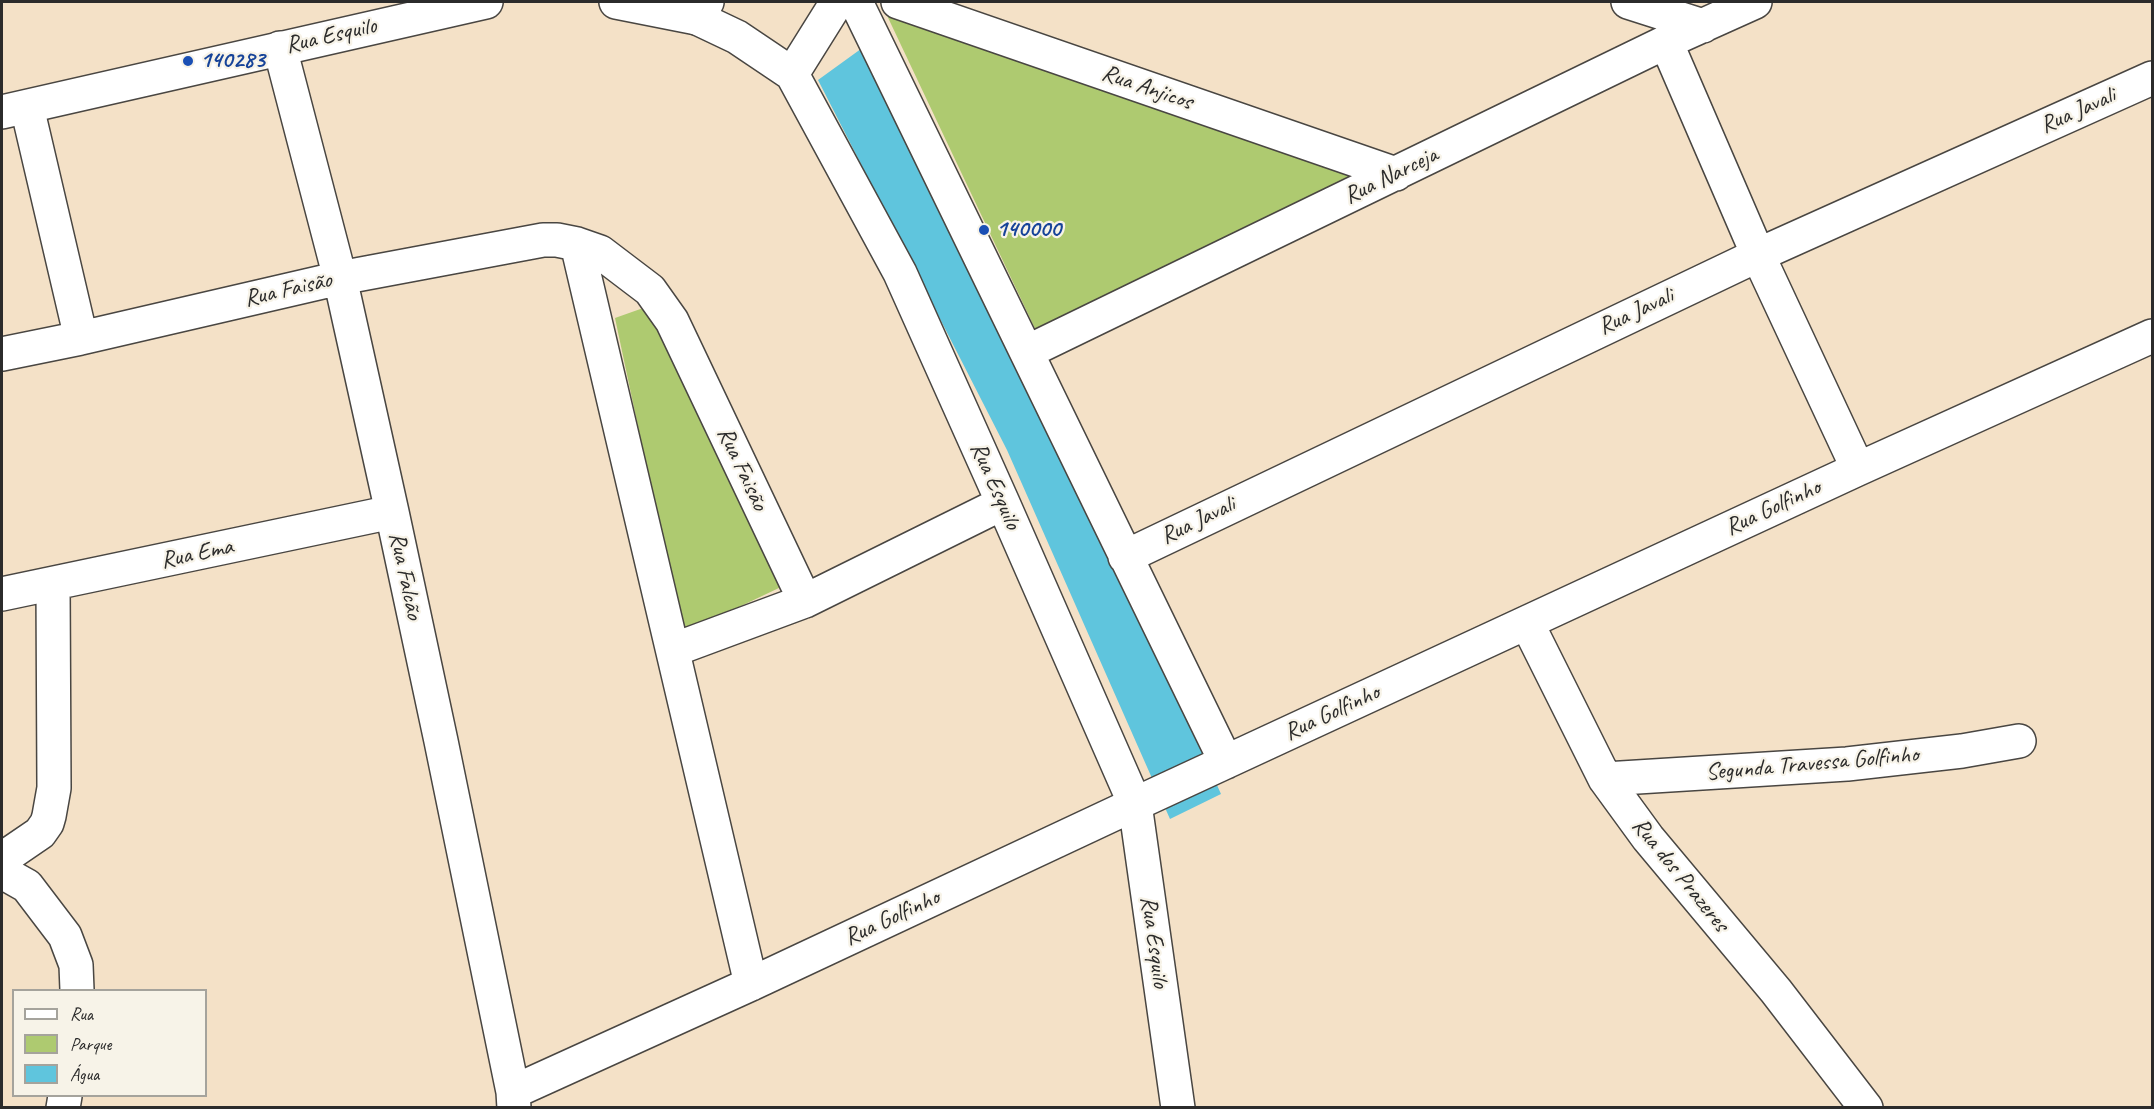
<!DOCTYPE html>
<html>
<head>
<meta charset="utf-8">
<style>
	body { margin:0 }
	#map { position:relative; width:2154px; height:1109px; overflow:hidden; background:#f4e1c7; font-family:Caveat,sans-serif }
	canvas { display:block }
	.frame { position:absolute; inset:0; border:3px solid #2b2b2b; pointer-events:none }
	.legend { position:absolute; left:12px; top:989px; width:195px; height:108px; box-sizing:border-box; background:#f7f3e8; border:2px solid #a5a39c; margin:0; padding:8px 10px; list-style:none; font-size:18px; color:#2b2b2b }
	.legend li { display:flex; align-items:center; gap:12px; height:30px }
	.legend b { width:30px; border:2px solid #a5a39c }
</style>
</head>
<body>
<div id="map">
<canvas width="2154" height="1109"></canvas>
<div class="frame"></div>
<ul class="legend">
<li><b style="height:8px;background:#fff"></b>Rua</li>
<li><b style="height:16px;background:#aeca70"></b>Parque</li>
<li><b style="height:16px;background:#5fc5dd"></b>Água</li>
</ul>
</div>
<script>
const ctx = document.querySelector('canvas').getContext('2d');
ctx.lineJoin = 'round';
function fill(path, color) { ctx.fillStyle = color; ctx.fill(path, 'evenodd'); }
const poly = rows => new Path2D(rows.map(r => 'M' + r).join(''));
function strokePath(path, color, width, dash) { ctx.strokeStyle = color; ctx.lineWidth = width; ctx.lineCap = dash ? 'butt' : 'round'; ctx.setLineDash(dash || []); ctx.stroke(path); }
function label(font, color, halo, rows, align = 'center') {
  ctx.font = font + ' Caveat,sans-serif'; ctx.lineWidth = 4.5; ctx.setLineDash([]); ctx.textBaseline = 'middle'; ctx.strokeStyle = halo; ctx.fillStyle = color; for (const [text, x, y, turn = 0] of rows) {
    ctx.save(); ctx.translate(x, y); ctx.rotate((+turn || 0) * Math.PI / 180); ctx.textAlign = isNaN(turn) ? turn : align; if (halo) ctx.strokeText(text, 0, 0); ctx.fillText(text, 0, 0); ctx.restore();
  }
}
fill(poly([
	[883,7,1364,170,1038,335],
	[646,307,682,354,781,587,682,634,615,318]
]), '#aeca70');
fill(poly([
	[865,46,1149,635,1221,794,1170,819,1007,450,818,80]
]), '#5fc5dd');
const street = poly([
	[856,2,1226,762],
	[898,2,1396,174],
	[1628,2,1703,26],
	[697,18,737,37,792,74,900,273,1003,503,1135,804,1178,1108],
	[1666,42,1758,255,1858,469],
	[280,48,340,278,392,512,441,741,513,1092,514,1108],
	[792,74,837,2],
	[27,107,81,338],
	[577,244,751,984],
	[1027,352,1666,42,1755,2],
	[2,354,81,338,340,278,543,240,557,240,577,244,600,252,650,290,672,321,805,601],
	[1125,557,1758,255,2152,78],
	[2,594,392,512],
	[1527,623,1605,779,1648,838,1776,991,1866,1108],
	[673,650,805,601,1003,503],
	[1605,779,1847,764,1962,751,2019,741],
	[2,859,40,833,47,823,49,816,54,788,53,584],
	[2,872,27,886,65,936,76,965,77,990],
	[513,1092,751,984,1135,804,1858,469,2152,336],
	[63,1108,65,1096]
]);
const secondary = poly([
	[616,2,697,18,707,2],
	[2,112,486,2]
]);
strokePath(street, '#494642', 36);
strokePath(secondary, '#494642', 36);
strokePath(street, '#fff', 33);
strokePath(secondary, '#fff', 33);
for (const [x, y, r, color] of [
	[188,61,6,"#1a4fb4"],
	[984,230,6,"#1a4fb4"]
]) { const dot = new Path2D(); dot.arc(x, y, r, 0, 2 * Math.PI); ctx.fillStyle = color; ctx.fill(dot); strokePath(dot, '#f7f3e8', 2); }
label('24px', '#2b2b2b', '#f7f3e8', [
	["Rua Esquilo",331,36,-13],
	["Rua Anjicos",1147,88,19],
	["Rua Javali",2078,111,-24],
	["Rua Narceja",1391,176,-26],
	["Rua Faisão",288,290,-13],
	["Rua Javali",1636,312,-25],
	["Rua Faisão",742,469,65],
	["Rua Esquilo",995,486,66],
	["Rua Golfinho",1773,508,-25],
	["Rua Javali",1198,521,-26],
	["Rua Ema",197,554,-12],
	["Rua Falcão",405,576,78],
	["Rua Golfinho",1332,713,-25],
	["Segunda Travessa Golfinho",1812,764,-5],
	["Rua dos Prazeres",1680,875,51],
	["Rua Golfinho",892,918,-25],
	["Rua Esquilo",1154,942,82]
]);
label('bold 24px', '#164399', '#f7f3e8', [
	["140283",200,61],
	["140000",996,230]
], 'left');
</script>
</body>
</html>
